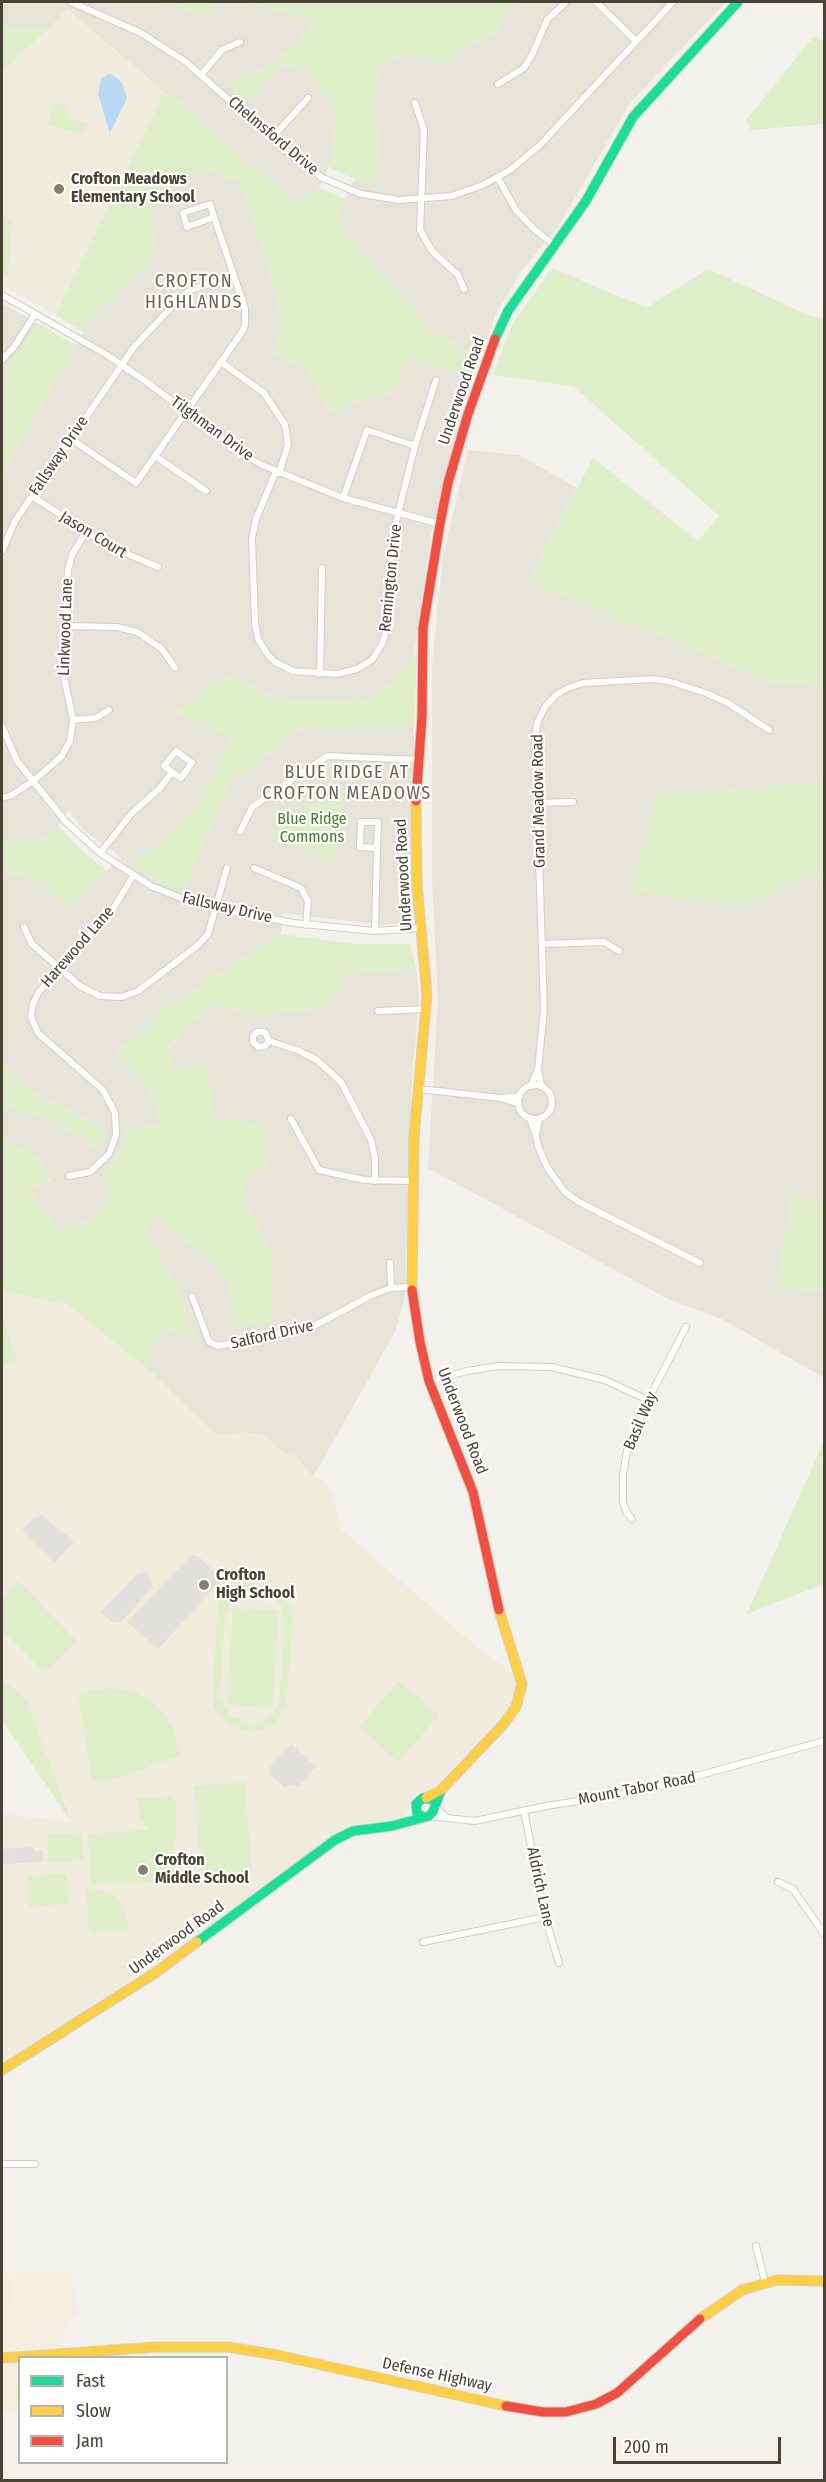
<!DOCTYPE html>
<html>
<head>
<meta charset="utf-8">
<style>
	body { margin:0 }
	#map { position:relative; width:826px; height:2482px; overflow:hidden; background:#f2f1eb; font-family:"Fira Sans Condensed",sans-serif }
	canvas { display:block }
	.frame { position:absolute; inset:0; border:3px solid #494336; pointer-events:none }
	.legend { position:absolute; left:18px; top:2356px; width:210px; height:108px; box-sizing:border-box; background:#fff; border:2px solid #b6b4af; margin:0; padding:8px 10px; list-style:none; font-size:18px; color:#494336 }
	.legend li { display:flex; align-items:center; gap:12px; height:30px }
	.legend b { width:30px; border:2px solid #b6b4af }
	.scale { position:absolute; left:613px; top:2437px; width:168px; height:27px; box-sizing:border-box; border:3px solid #494336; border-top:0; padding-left:8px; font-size:18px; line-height:21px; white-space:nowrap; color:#494336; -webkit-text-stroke:4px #fff; paint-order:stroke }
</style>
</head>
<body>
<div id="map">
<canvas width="826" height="2482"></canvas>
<div class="frame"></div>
<ul class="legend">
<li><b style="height:8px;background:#16e098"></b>Fast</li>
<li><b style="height:8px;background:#ffcf43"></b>Slow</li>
<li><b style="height:8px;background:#f24e42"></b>Jam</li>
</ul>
<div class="scale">200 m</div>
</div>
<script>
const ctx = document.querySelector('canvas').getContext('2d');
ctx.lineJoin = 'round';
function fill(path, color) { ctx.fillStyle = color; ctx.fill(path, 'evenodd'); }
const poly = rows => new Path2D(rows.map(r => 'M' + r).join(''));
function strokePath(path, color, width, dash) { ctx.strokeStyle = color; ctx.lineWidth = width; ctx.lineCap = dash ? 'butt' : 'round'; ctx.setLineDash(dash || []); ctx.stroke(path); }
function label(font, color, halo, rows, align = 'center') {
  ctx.font = font + ' "Fira Sans Condensed",sans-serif'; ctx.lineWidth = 4.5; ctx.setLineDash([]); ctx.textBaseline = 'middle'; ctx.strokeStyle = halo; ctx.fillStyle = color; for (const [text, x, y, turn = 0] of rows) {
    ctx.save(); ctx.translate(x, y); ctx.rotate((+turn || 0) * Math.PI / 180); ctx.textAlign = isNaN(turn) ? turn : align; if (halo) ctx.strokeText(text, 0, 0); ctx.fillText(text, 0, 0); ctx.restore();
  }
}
fill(poly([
	[2,2,163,2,204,18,218,2,249,2,314,22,292,48,252,75,227,84,245,102,284,65,305,70,336,106,333,157,319,188,296,204,182,102,164,92,67,9,49,29,2,27],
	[515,2,726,2,630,103,558,227,523,269,497,312,480,357,437,334,362,256,336,217,354,179,374,184,380,148,373,110,379,68,400,56,414,53,447,65,466,48,496,34,504,15],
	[208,171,239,181,268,265,282,323,272,353,307,369,330,414,368,396,389,397,410,356,470,377,431,534,414,654,407,672,362,702,282,701,231,676,169,715,184,716,232,737,200,803,133,866,213,823,231,782,305,727,414,728,412,922,383,925,283,913,281,934,168,1006,145,1031,115,1051,148,1085,161,1125,127,1129,118,1154,102,1174,113,1187,95,1214,73,1226,55,1226,29,1188,51,1180,40,1159,2,1138,2,1106,48,1118,95,1148,90,1121,28,1090,2,1064,2,871,40,881,69,907,121,857,81,828,69,809,58,826,39,841,2,840,2,482,6,468,93,315,158,255,148,197,177,180],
	[351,790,337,812,274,829],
	[2,303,39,324,2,375],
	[468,450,519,455,577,488,528,581,692,648,766,681,824,686,824,777,817,783,746,906,805,876,824,882,824,1205,791,1195,777,1287,824,1291,824,1378,724,1320,668,1299,428,1168,438,1001,432,876,432,665,443,557],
	[416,967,419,996,412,1080,405,1297,395,1332,313,1477,296,1457,286,1454,264,1436,243,1432,217,1436,150,1371,150,1352,162,1330,195,1336,144,1233,153,1218,213,1261,227,1281,236,1329,273,1253,246,1204,244,1183,267,1165,240,1119,213,1119,207,1064,173,1068,169,1048,189,1024,223,1003,247,1016,325,1008,345,975]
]), '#e6e3d8');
fill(poly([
	[2,2272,12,2272,18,2350,22,2357,20,2358,19,2411,2,2412],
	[15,2272,70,2273,79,2311,63,2330,62,2347,19,2349]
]), '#f5eddd');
fill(poly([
	[67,9,164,92,56,315,2,286,2,70,20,52,43,36],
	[2,1291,68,1305,150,1371,217,1436,243,1432,264,1436,286,1454,296,1457,313,1477,326,1482,335,1500,341,1529,471,1642,516,1676,516,1684,512,1705,499,1723,429,1791,415,1793,404,1818,385,1823,353,1826,333,1835,152,1968,2,2064,2,1814,72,1822,26,1699,2,1679]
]), '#f0ecdd');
fill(poly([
	[163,2,218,2,204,18],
	[249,2,515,2,504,15,496,34,466,48,447,65,414,54,400,56,379,68,373,110,380,148,375,184,354,179,329,167,333,157,336,106,305,70,284,65,245,102,226,84,252,75,292,48,314,23],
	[2,27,49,29,2,70],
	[814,36,824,41,824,124,751,130,746,120],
	[164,92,182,102,296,204,319,188,345,199,337,217,362,256,437,334,480,357,470,377,410,357,389,398,368,396,330,414,307,369,272,353,282,323,268,264,239,181,208,171,177,180,149,197,158,255,93,315,83,332,56,315],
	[54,102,70,106,67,118,87,123,84,135,48,125],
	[2,217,7,217,12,221,8,275,2,274],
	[552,268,646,308,708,269,808,315,824,319,824,686,766,681,692,648,528,582,593,458,698,541,719,516,573,386,493,375,512,325],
	[39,324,76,345,6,468,2,482,2,375],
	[414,654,417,655,414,728,305,727,231,782,184,892,158,882,133,866,200,803,232,737,184,716,168,715,231,676,282,701,362,702,407,672],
	[824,777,824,882,805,876,746,906,631,892,657,794,817,783],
	[336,789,351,790,337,812,334,863,271,835,274,829],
	[58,826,77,846,107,871,69,908,40,881,2,871,2,840,39,841],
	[281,934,354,944,410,944,416,967,345,975,326,1008,247,1016,223,1003,189,1024,169,1047,173,1068,207,1064,213,1119,240,1119,266,1128,267,1165,244,1183,246,1204,273,1253,273,1321,236,1329,227,1281,213,1261,153,1218,145,1233,174,1278,196,1336,162,1330,150,1352,150,1371,68,1305,2,1291,2,1138,41,1159,51,1179,29,1188,55,1225,73,1226,95,1214,112,1187,102,1174,118,1154,127,1129,161,1125,148,1085,115,1051,145,1031,168,1006],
	[2,1064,28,1090,90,1121,106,1136,95,1148,48,1118,2,1106],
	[791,1194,824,1205,824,1291,777,1287],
	[2,1316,18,1363,2,1367],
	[824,1441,824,1584,747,1614],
	[18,1581,77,1641,45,1673,2,1630,2,1597],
	[250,1584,267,1586,281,1594,288,1603,293,1618,286,1707,274,1724,260,1730,248,1732,230,1725,220,1717,214,1706,213,1693,218,1595,227,1596,238,1588],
	[247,1593,259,1593,272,1597,280,1605,285,1622,279,1703,269,1718,252,1724,230,1716,220,1698,225,1615,232,1602],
	[233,1608,279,1611,272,1708,227,1704],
	[2,1679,26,1699,72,1823,2,1720],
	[399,1681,439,1715,398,1762,359,1727],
	[107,1688,133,1691,152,1701,167,1718,173,1729,181,1755,115,1779,99,1784,92,1780,78,1693],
	[245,1782,252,1874,201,1878,194,1786],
	[171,1797,176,1802,176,1840,173,1840,175,1881,91,1885,88,1834,149,1830,139,1814,138,1798],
	[81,1833,83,1860,49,1863,47,1835],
	[67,1874,69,1904,29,1907,27,1876],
	[86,1888,109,1892,122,1903,125,1910,129,1931,95,1933,89,1929]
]), '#ddeec9');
fill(poly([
	[42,1515,74,1542,55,1562,22,1530,33,1518],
	[192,1555,198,1556,220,1576,220,1581,158,1649,127,1622],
	[144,1572,151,1578,153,1587,121,1622,112,1622,101,1612,138,1573],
	[291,1744,316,1767,298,1787,294,1784,287,1786,286,1789,269,1774,271,1770,269,1768],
	[34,1847,34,1851,43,1851,43,1862,2,1864,2,1849]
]), '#e1e0da');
fill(poly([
	[108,74,113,75,122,83,127,98,110,133,98,94,101,79]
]), '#b9d8f3');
const street = poly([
	[71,2,141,33,186,62,299,162,323,178,361,194,399,200,452,196,483,185,510,170,540,145,673,2],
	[596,2,636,41],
	[201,75,222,50,240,42],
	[498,84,524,68,533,53,547,20,566,2],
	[415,103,424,130,420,230,432,251,458,275,464,289],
	[272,138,308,98],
	[498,178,516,210,534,229,554,245],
	[2,295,107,355,144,380,244,455,262,465,343,498,440,524],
	[2,360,14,347,35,314],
	[221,362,264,393,285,425,288,445,279,473],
	[71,439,136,483,242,332,245,325,245,310,243,302,234,276,214,217,210,204,183,213,187,227,214,217],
	[155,456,206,491],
	[276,471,256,519,252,539,255,623,258,639,268,655,275,662,293,671,337,674,357,669,372,660,382,644,385,635,393,534,415,446,436,380],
	[32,496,108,546,158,567],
	[343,498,367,430,415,446],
	[2,551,15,521,134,347,182,296,191,290,234,276],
	[65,626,117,627,137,632,161,648,175,668],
	[320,674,322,568],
	[73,720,96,718,109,710],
	[2,726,17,761,66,822,100,853,151,886,191,902,217,909,294,923,375,931,421,928],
	[2,798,12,795,33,781,61,757,70,741,73,720,63,672,68,570,72,555,85,533],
	[537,803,573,802],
	[240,832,252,807,327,756,419,760],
	[100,853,132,813,160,788,172,772,181,778,192,763,176,751,164,766,172,772],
	[254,868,301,888,308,901,306,925],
	[24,927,32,944,80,986,100,996,122,997,138,991,197,946,208,934,227,868],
	[375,931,377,848,360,847,361,822,378,822,377,848],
	[543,944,604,942,619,951],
	[378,1011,426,1009],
	[269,1041,265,1046,258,1047,253,1042,253,1036,257,1032,265,1032,269,1041,297,1050,317,1060,341,1082,371,1140,375,1159,375,1181],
	[538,1069,544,1010,535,736,538,721,545,707,556,695,568,688,583,683,652,679,668,681,706,693,728,703,769,730],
	'518 1102a17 17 0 1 1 34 0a17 17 0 1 1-34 0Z',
	[531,1086,538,1069,541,1086],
	[419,1089,501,1098],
	[519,1104,501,1098,520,1096],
	[530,1118,536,1136,539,1118],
	[291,1119,319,1170,364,1180,413,1181],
	[536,1136,538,1146,547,1167,565,1192,579,1202,700,1263],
	[69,1176,90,1172,109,1154,116,1135,115,1113,103,1090,38,1033,31,1017,33,1004,38,993,115,906,133,876],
	[390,1263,391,1288],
	[192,1296,209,1342,218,1346,314,1326,372,1295,391,1288,412,1287],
	[429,1381,467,1371,499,1366,552,1367,605,1380,648,1400],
	[632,1519,627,1513,623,1502,623,1474,627,1451,648,1400,686,1327],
	[524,1811,545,1917,559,1963],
	[429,1816,447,1818,434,1806],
	[447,1818,475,1821,546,1806,642,1791,824,1741],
	[778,1882,793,1889,824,1934],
	[423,1942,545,1917],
	[2,2164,35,2164],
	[756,2246,765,2282]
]);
const fast = poly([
	[495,339,508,311,586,201,633,117,738,2],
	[422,1816,417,1813,416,1804,423,1798,429,1799],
	[197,1942,335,1840,353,1831,392,1826,429,1816,433,1812,441,1790]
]);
const slow = poly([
	[412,1290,414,1137,427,995,417,884,416,801],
	[426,1798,441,1790,503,1725,516,1707,522,1684,499,1610],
	[2,2070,155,1973,197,1942],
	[700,2319,742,2290,777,2280,824,2281],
	[2,2358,156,2347,228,2347,277,2355,506,2406]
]);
const jam = poly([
	[416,801,422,717,423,628,440,524,448,483,468,414,495,339],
	[412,1290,420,1342,429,1381,473,1492,499,1610],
	[506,2406,543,2412,566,2412,596,2404,617,2393,700,2319]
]);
strokePath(street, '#d0cec8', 8);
strokePath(fast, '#d2cec1', 11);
strokePath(slow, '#d2cec1', 11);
strokePath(jam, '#d2cec1', 11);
strokePath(street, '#fdfdfc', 6);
strokePath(fast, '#16e098', 9);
strokePath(slow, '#ffcf43', 9);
strokePath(jam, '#f24e42', 9);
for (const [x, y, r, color] of [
	[59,189,6,"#848075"],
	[204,1585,6,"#848075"],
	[143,1870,6,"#848075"]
]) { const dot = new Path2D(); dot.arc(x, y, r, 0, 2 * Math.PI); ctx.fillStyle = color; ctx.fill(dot); strokePath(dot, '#fff', 2); }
label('16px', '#494336', '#fff', [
	["Chelmsford Drive",273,136,40],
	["Underwood Road",462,391,-71],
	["Tilghman Drive",212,429,36],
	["Fallsway Drive",59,456,-56],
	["Jason Court",93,535,31],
	["Remington Drive",391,578,-84],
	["Linkwood Lane",66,627,-88],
	["Grand Meadow Road",539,801,-91],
	["Underwood Road",404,875,-93],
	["Fallsway Drive",227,908,13],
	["Harewood Lane",78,947,-49],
	["Salford Drive",272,1335,-13],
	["Underwood Road",462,1421,69],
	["Basil Way",641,1421,-67],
	["Mount Tabor Road",637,1789,-11],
	["Aldrich Lane",540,1887,78],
	["Underwood Road",177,1938,-36],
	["Defense Highway",437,2375,12]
]);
label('bold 16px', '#494336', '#fff', [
	["Crofton Meadows",71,180],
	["Elementary School",71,198],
	["Crofton",216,1576],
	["High School",216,1594],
	["Crofton",155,1861],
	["Middle School",155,1879]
], 'left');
label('16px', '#418024', '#fff', [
	["Blue Ridge",312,820],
	["Commons",312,838]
]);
ctx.letterSpacing = '1.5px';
label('18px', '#6d624c', '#fff', [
	["CROFTON",194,282],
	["HIGHLANDS",194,303],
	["BLUE RIDGE AT",347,773],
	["CROFTON MEADOWS",347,794]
]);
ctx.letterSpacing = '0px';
</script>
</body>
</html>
